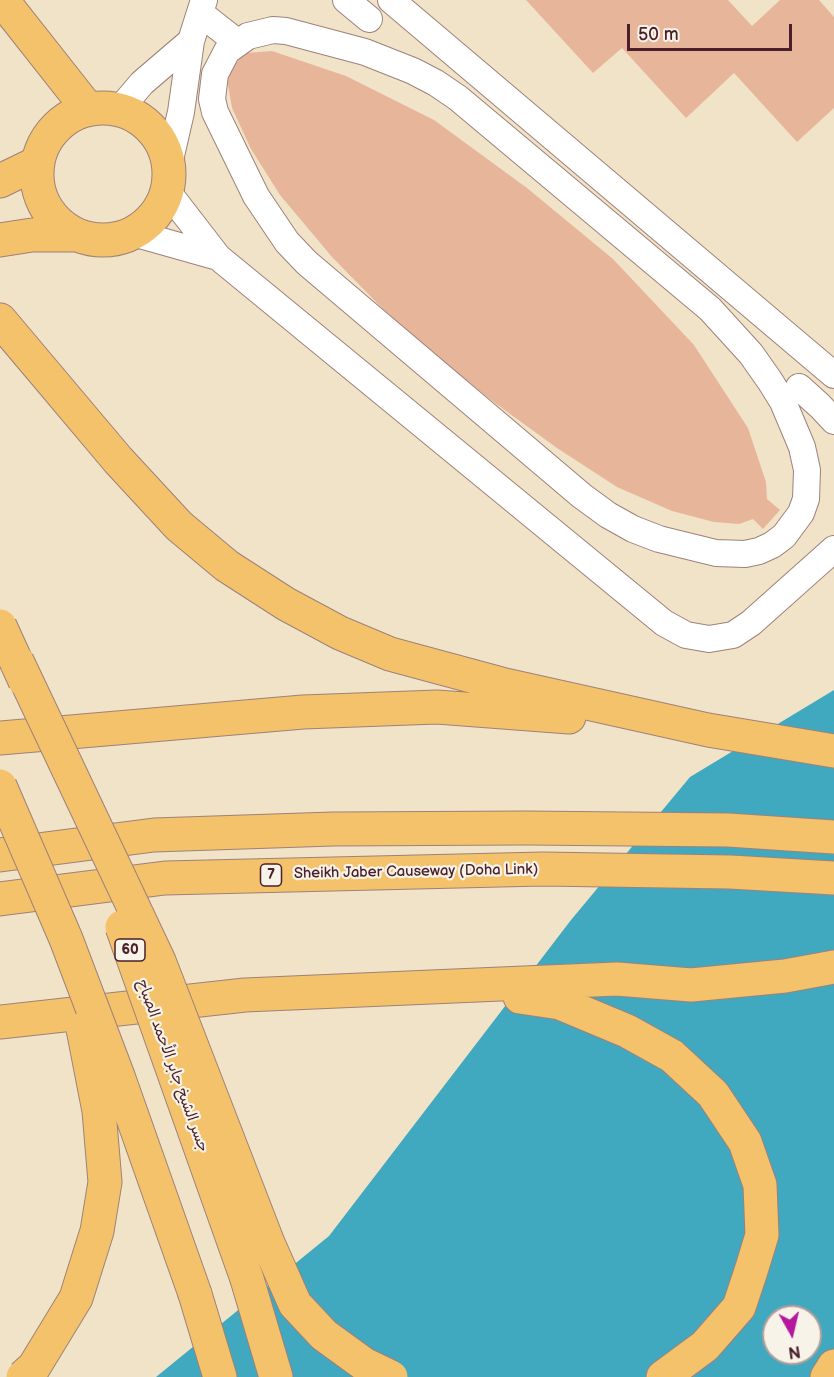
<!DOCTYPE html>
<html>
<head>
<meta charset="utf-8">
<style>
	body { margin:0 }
	#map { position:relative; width:834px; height:1377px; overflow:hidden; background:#f1e3c8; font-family:"Balsamiq Sans",sans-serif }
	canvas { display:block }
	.north { position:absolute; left:762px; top:1305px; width:60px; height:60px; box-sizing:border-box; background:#f7f3e8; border:2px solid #b29e9c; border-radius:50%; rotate:172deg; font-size:16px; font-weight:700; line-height:24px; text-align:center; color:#4a1f2b }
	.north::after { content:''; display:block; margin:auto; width:21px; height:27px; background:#b5179e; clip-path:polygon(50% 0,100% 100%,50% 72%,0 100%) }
	.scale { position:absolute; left:627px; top:24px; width:165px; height:27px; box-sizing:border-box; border:3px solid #4a1f2b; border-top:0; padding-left:8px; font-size:18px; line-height:21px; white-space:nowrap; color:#4a1f2b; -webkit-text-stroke:4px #f7f3e8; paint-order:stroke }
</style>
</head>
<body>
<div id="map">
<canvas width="834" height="1377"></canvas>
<div class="north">N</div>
<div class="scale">50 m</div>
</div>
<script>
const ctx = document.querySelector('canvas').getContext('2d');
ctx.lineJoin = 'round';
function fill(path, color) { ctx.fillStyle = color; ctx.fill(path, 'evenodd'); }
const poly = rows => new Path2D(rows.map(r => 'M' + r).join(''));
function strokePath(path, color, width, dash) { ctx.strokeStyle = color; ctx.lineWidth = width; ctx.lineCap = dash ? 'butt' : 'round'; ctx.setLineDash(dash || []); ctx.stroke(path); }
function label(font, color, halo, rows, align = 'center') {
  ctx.font = font + ' "Balsamiq Sans","Playpen Sans Arabic",sans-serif'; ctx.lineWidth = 4.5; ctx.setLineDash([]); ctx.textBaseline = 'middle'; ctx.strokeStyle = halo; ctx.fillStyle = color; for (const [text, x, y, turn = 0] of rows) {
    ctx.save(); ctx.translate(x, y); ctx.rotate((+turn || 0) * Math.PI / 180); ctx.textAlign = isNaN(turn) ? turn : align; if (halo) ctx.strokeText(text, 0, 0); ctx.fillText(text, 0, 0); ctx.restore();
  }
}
fill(poly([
	[834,690,834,1377,156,1377,329,1236,571,920,690,777],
	[774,1317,810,1317,810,1353,774,1353]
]), '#40a9c0');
fill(poly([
	[526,0,728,0,752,26,780,0,819,0,834,17,834,108,797,142,734,73,686,118,622,48,593,73],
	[272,51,346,76,434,120,527,188,613,259,694,345,748,428,766,482,767,499,780,510,763,529,753,519,739,524,714,522,672,511,617,487,557,448,495,403,428,350,382,308,332,257,280,195,251,149,232,108,228,85,228,72,245,53]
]), '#e7b69a');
const minor = poly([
	[346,0,369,19],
	[391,0,834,375],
	[200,13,237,42],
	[273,30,286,31,365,52,413,71,436,83,458,98,710,309,751,354,770,381,783,402,802,447,807,470,806,499,801,513,784,536,772,545,759,551,745,554,716,553,659,539,633,529,608,515,582,496,307,263,287,242,256,196,215,112,212,99,215,74,227,51,248,36,273,30],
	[119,110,142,83,191,41],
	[169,164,181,112,191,41,204,0],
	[167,191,218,257,664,623,686,635,709,639,733,635,751,623,834,549],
	[133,233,218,257],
	[799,387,820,406,834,421]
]);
const major = poly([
	'37 174a66 66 0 1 1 132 0a66 66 0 1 1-132 0Z',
	[0,181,37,163],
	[0,240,32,235,77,235]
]);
const highway = poly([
	[2,0,88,109],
	[0,320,118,460,179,526,227,566,286,604,340,633,390,654,501,684,708,730,834,751],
	[0,738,303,712,437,707,569,717],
	[0,855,154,835,333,829,526,828,728,830,834,837],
	[0,899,165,878,543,869,730,872,834,878],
	[520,997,560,1003,627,1031,672,1056,713,1094,745,1142,760,1185,762,1235,751,1271,739,1307,705,1346,663,1377],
	[0,1022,245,995,617,979,691,985,785,976,834,967],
	[247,1279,276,1377],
	[195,1294,220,1377],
	[827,1377,834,1366]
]);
strokePath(minor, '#9e817a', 28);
strokePath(major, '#9e817a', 35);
strokePath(highway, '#9e817a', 35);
strokePath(minor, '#fff', 26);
strokePath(major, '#f3c26a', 33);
strokePath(highway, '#f3c26a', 33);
const highwayBridge = poly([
	[0,626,25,681],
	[17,661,159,961,268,1243,295,1304,324,1335,364,1364,391,1377],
	[0,786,66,939,118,1076,195,1294],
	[122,927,247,1279],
	[23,1377,34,1367,76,1298,97,1231,105,1182,99,1111,83,1029]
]);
strokePath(highwayBridge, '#9e817a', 35, []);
strokePath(highwayBridge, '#f3c26a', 33);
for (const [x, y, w] of [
	[271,875,21],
	[130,950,30]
]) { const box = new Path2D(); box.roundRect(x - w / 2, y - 11, w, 22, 4.5); ctx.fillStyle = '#f7f3e8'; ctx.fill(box); strokePath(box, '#4a1f2b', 1.5); }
label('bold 14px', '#4a1f2b', null, [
	["7",271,875],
	["60",130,950]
]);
label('15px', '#4a1f2b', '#f7f3e8', [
	["Sheikh Jaber Causeway (Doha Link)",416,872,-1],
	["جسر الشيخ جابر الأحمد الصباح",172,1066,70]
]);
</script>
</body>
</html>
